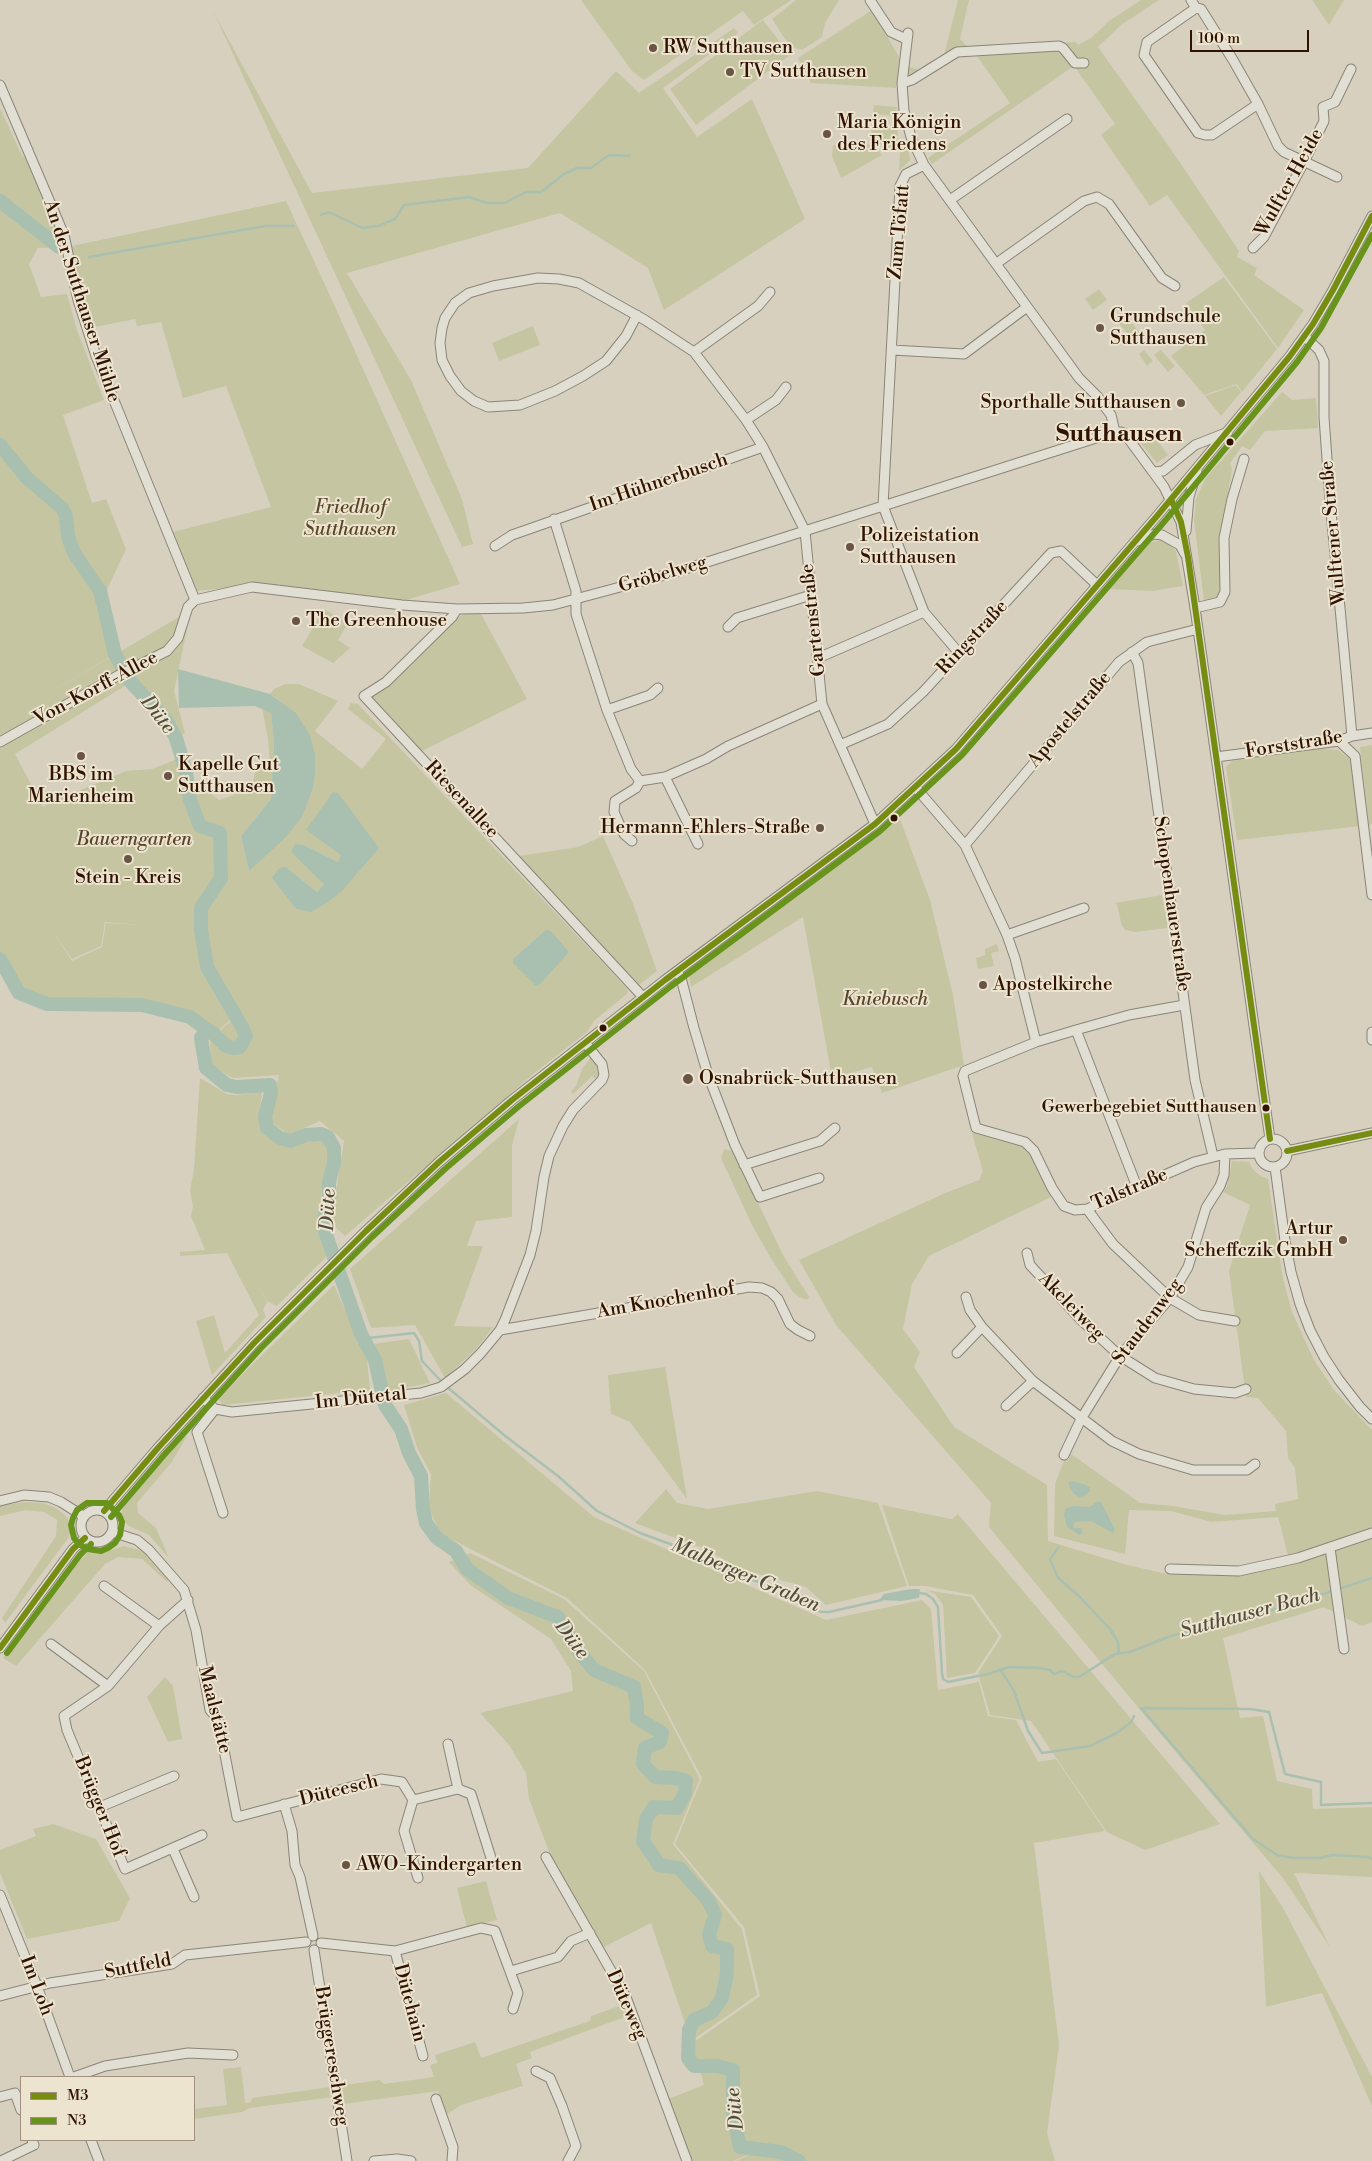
<!DOCTYPE html>
<html>
<head>
<meta charset="utf-8">
<style>
	body { margin:0 }
	#map { position:relative; width:1372px; height:2161px; overflow:hidden; background:#d7d0bf; font-family:"Libre Bodoni",serif }
	canvas { display:block }
	.legend { position:absolute; left:20px; top:2076px; width:175px; height:65px; box-sizing:border-box; background:#ece4cf; border:1px solid #a1907d; margin:0; padding:6px 9px; list-style:none; font-size:15px; color:#301301 }
	.legend li { display:flex; align-items:center; gap:10px; height:25px }
	.legend b { width:25px; border:1px solid #a1907d }
	.scale { position:absolute; left:1190px; top:30px; width:119px; height:22px; box-sizing:border-box; border:2px solid #301301; border-top:0; padding-left:6px; font-size:15px; line-height:18px; white-space:nowrap; color:#301301; -webkit-text-stroke:4px #ece4cf; paint-order:stroke }
</style>
</head>
<body>
<div id="map">
<canvas width="1372" height="2161"></canvas>
<ul class="legend">
<li><b style="height:6px;background:#768d12"></b>M3</li>
<li><b style="height:6px;background:#68941c"></b>N3</li>
</ul>
<div class="scale">100 m</div>
</div>
<script>
const ctx = document.querySelector('canvas').getContext('2d');
ctx.lineJoin = 'round';
function fill(path, color) { ctx.fillStyle = color; ctx.fill(path, 'evenodd'); }
const poly = rows => new Path2D(rows.map(r => 'M' + r).join(''));
function strokePath(path, color, width, dash) { ctx.strokeStyle = color; ctx.lineWidth = width; ctx.lineCap = dash ? 'butt' : 'round'; ctx.setLineDash(dash || []); ctx.stroke(path); }
function label(font, color, halo, rows, align = 'center') {
  ctx.font = font + ' "Libre Bodoni",serif'; ctx.lineWidth = 4; ctx.setLineDash([]); ctx.textBaseline = 'middle'; ctx.strokeStyle = halo; ctx.fillStyle = color; for (const [text, x, y, turn = 0] of rows) {
    ctx.save(); ctx.translate(x, y); ctx.rotate((+turn || 0) * Math.PI / 180); ctx.textAlign = isNaN(turn) ? turn : align; if (halo) ctx.strokeText(text, 0, 0); ctx.fillText(text, 0, 0); ctx.restore();
  }
}
fill(poly([
	[581,0,791,0,754,25,743,11,644,80,632,71],
	[796,0,839,0,825,23,822,37,802,50,795,48,785,39,772,19],
	[958,0,969,0,960,39,968,47,1076,42,1078,45,1091,38,1109,21,1141,0,1159,0,1121,25,1098,47,1177,158,1239,251,1237,257,1257,268,1254,275,1304,310,1278,348,1167,195,1150,206,1101,135,1115,124,1074,66,932,164,928,158,1010,103,977,56,957,57,908,88,909,67,921,70,944,55],
	[1312,0,1344,0,1329,25],
	[872,10,899,57,896,88,811,83,798,58],
	[213,11,312,193,528,168,616,71,639,93,734,28,738,33,663,88,697,137,752,99,805,219,664,310,648,268,560,213,347,273,411,380,462,499,473,544,462,547],
	[763,20,790,55,696,125,670,89],
	[874,105,897,107,896,116,873,114],
	[0,108,22,156,31,157,72,246,286,201,327,289,460,584,406,600,261,584,197,591,173,532,271,507,226,386,183,398,161,322,137,326,135,319,90,328,72,247,38,248,29,264,41,297,67,294,77,330,104,400,63,415,92,503,106,499,126,549,105,594,94,594,106,610,115,654,20,710,191,610,174,691,185,733,174,739,128,684,15,754,43,807,67,793,69,795,126,771,152,769,180,758,185,772,189,800,198,828,219,835,218,878,199,908,199,930,196,930,201,970,230,1020,219,1030,191,1011,142,999,48,999,22,987,6,956,0,959],
	[105,922,142,925,106,923,102,947,72,961,54,933,72,959,101,946],
	[872,126,898,128,897,144,890,148,875,142,871,138],
	[842,140,862,142,876,148,882,155,841,178,832,156,833,145,841,145],
	[908,148,910,160,899,171,900,153],
	[1224,277,1277,349,1242,392,1237,384,1204,395,1171,356,1205,330,1186,303],
	[1099,289,1107,300,1093,310,1085,299],
	[1122,312,1142,335,1134,341,1115,319],
	[533,326,540,345,499,361,492,343],
	[1144,350,1153,361,1147,366,1139,354],
	[1161,350,1175,366,1168,372,1154,355],
	[1236,385,1241,392,1221,416,1205,396],
	[1282,392,1292,400,1316,398,1318,428,1265,431,1250,450,1242,446,1230,463,1232,470,1220,538,1221,592,1217,598,1204,601,1194,520,1196,499,1205,479],
	[1152,433,1168,455,1157,463,1140,442],
	[1161,540,1169,544,1176,551,1183,586,1152,591,1106,589,1140,548,1147,543],
	[324,609,348,623,338,640,350,648,333,663,302,646],
	[469,612,480,612,527,699,422,751,372,697,389,684,452,620],
	[285,684,299,684,338,701,315,731,362,769,386,739,348,709,351,703,358,704,604,964,627,989,628,993,594,1021,587,1032,537,1071,345,1236,331,1223,344,1141,320,1121,289,1135,269,1120,279,1075,233,1078,211,1066,210,1039,231,1021,213,978,204,932,203,909,222,879,222,833,200,824,192,797,206,790,219,800,251,789,256,769,270,765,268,739,262,708,271,712,274,743,271,799,241,836,249,871,313,788,315,755,283,703,270,694,274,689],
	[304,845,338,862,341,856,341,892,312,911,296,909,286,894,286,867,317,892,325,884],
	[1372,745,1372,824,1369,825,1360,747],
	[1317,748,1338,750,1351,760,1361,826,1237,840,1226,767,1232,761],
	[900,819,930,900,953,995,964,1065,882,1093,872,1067,832,1078,803,917,691,987,689,976,833,866],
	[603,836,634,906,657,971,639,985,519,856,578,847],
	[1162,895,1168,928,1135,932,1125,930,1122,926,1117,905,1115,903],
	[997,944,999,951,991,953,994,966,978,969,976,958,985,955,985,949],
	[592,1056,600,1066,600,1075,597,1080,592,1076,573,1094,571,1091,576,1086,582,1069],
	[200,1078,227,1094,236,1095,262,1092,259,1118,261,1129,277,1143,290,1147,315,1140,325,1143,329,1151,317,1222,329,1254,277,1306,267,1301,259,1288,267,1302,263,1310,266,1317,212,1375,196,1321,214,1315,225,1353,259,1315,227,1253,180,1256,180,1252,205,1250,191,1216,193,1206,190,1191,194,1168],
	[519,1119,512,1146,512,1217,476,1221,467,1246,483,1246,454,1326,493,1327,476,1349,445,1378,415,1325,371,1328,350,1269],
	[972,1133,1023,1147,1031,1154,1051,1197,929,1256,912,1284,903,1329,920,1352,914,1367,954,1427,1047,1485,1048,1541,1127,1565,1167,1574,1235,1576,1290,1563,1278,1517,1211,1522,1171,1511,1129,1510,1125,1554,1054,1536,1055,1484,1065,1458,1068,1460,1071,1454,1140,1503,1173,1506,1225,1515,1276,1511,1275,1504,1298,1499,1295,1468,1288,1458,1286,1431,1258,1398,1246,1397,1229,1271,1250,1205,1223,1192,1227,1187,1232,1161,1249,1162,1252,1168,1259,1175,1268,1179,1283,1279,1292,1312,1314,1360,1334,1390,1372,1430,1372,1622,1362,1626,1324,1607,1223,1638,1240,1718,1263,1716,1277,1781,1312,1789,1313,1809,1372,1807,1372,1877,1294,1873,1330,1947,1282,1877,1141,1711,989,1527,991,1503,836,1325,799,1260,943,1194,979,1180,983,1171],
	[724,1149,733,1151,783,1255,809,1297,807,1300,799,1297,793,1292,770,1257,752,1225,721,1158],
	[334,1285,367,1360,370,1390,223,1405,218,1398],
	[409,1339,430,1383,388,1391,381,1358,373,1344],
	[665,1367,687,1499,630,1422,611,1414,608,1375],
	[446,1393,594,1517,826,1620,922,1600,931,1609,938,1690,979,1682,988,1716,1016,1720,1038,1762,1056,1759,1105,1831,1034,1843,1059,2045,1047,2133,1055,2161,801,2161,801,2158,783,2148,743,2144,736,2113,737,2067,717,2061,697,2062,691,2044,760,1996,744,1927,675,1844,702,1778,645,1670,567,1598,441,1534,429,1509,431,1474,417,1447,404,1405],
	[187,1436,171,1463,137,1503,138,1513,156,1528,169,1558,149,1535,129,1526,124,1521,122,1513,123,1507,160,1459,175,1441],
	[666,1489,677,1503,708,1509,817,1491,878,1503,907,1586,826,1605,806,1587,743,1570,705,1549,635,1523],
	[23,1502,43,1503,56,1508,67,1517,71,1525,69,1537,5,1623,2,1618,56,1536,57,1520,44,1512,26,1510,0,1516,0,1506],
	[882,1505,952,1519,958,1514,1220,1824,1145,1850,1107,1832,1031,1721,990,1715,978,1673,1002,1636,973,1595,925,1586,909,1586],
	[123,1546,140,1550,149,1555,169,1579,167,1582,142,1559,118,1557,105,1564,16,1666,3,1658,61,1581,87,1553,100,1554],
	[470,1553,564,1599,644,1671,700,1779,673,1844,742,1929,757,1995,691,2041,651,1923,602,1948,550,1854,529,1799,526,1773,509,1745,480,1713,573,1691,571,1671,551,1639,470,1585,449,1562],
	[925,1590,971,1597,999,1636,975,1673,947,1678,943,1605,935,1594],
	[165,1677,173,1686,182,1739,168,1742,147,1697],
	[53,1824,96,1839,130,1898,119,1921,27,1939,0,1873,0,1850,36,1836,33,1829],
	[1259,1871,1283,1908,1372,2077,1372,2106,1322,1993,1266,2007],
	[486,1881,497,1920,467,1928,457,1888],
	[625,2004,630,2015,530,2052,532,2058,516,2064,523,2086,461,2105,446,2115,438,2091,343,2104,340,2096,250,2108,242,2112,194,2119,194,2109,227,2105,223,2069,241,2067,245,2103,251,2102,252,2098,380,2080,384,2084,434,2077,430,2065,437,2063,435,2055,475,2042,481,2058,590,2021,591,2016],
	[700,2070,718,2070,729,2073,728,2116,737,2151,752,2153,733,2161,691,2161,668,2099,704,2085],
	[760,2150,781,2152,799,2161,736,2161]
]), '#c6c5a2');
fill(poly([
	[178,669,270,694,296,713,310,735,315,755,315,772,313,788,302,817,284,839,249,871,241,836,271,799,274,743,271,713,255,706,179,708],
	[333,792,338,793,379,848,341,892,325,904,311,912,296,909,272,878,279,868,286,867,317,892,324,884,291,852,295,844,304,845,338,862,341,855,306,830],
	[546,930,551,931,569,952,540,984,536,986,513,963,513,959],
	[1073,1481,1086,1485,1090,1488,1090,1491,1084,1496,1079,1497,1074,1494,1069,1485,1069,1482],
	[1098,1501,1101,1502,1115,1529,1113,1533,1091,1521,1074,1522,1073,1528,1081,1528,1083,1533,1080,1535,1067,1527,1064,1515,1065,1509,1072,1506,1090,1507],
	[911,1589,920,1589,919,1598,901,1601,879,1600,884,1594]
]), '#a9c0b0');
strokePath(poly([
	[321,215,329,212,362,228,378,226,395,219,404,205,469,197,487,203,505,203,526,192,541,192,564,174,577,168,591,168,609,155,629,156],
	[89,257,265,226,294,226],
	[361,1334,368,1338,414,1333,419,1341,422,1361,442,1382],
	[446,1386,504,1435,558,1476,597,1511,640,1533,703,1556,734,1573,775,1588,791,1591,811,1601,820,1612,829,1612,882,1600],
	[1058,1548,1050,1559,1058,1578,1079,1596,1110,1629,1118,1642,1119,1654],
	[1339,1589,1372,1578],
	[920,1593,926,1594,933,1599,938,1607,942,1673,943,1679,948,1682,988,1674,1009,1667,1039,1668,1050,1670,1054,1674,1062,1671,1074,1677,1079,1677,1115,1654,1130,1652,1171,1636,1276,1609,1333,1591],
	[1000,1669,1014,1691,1028,1731,1042,1753,1090,1746,1117,1733,1131,1722,1134,1716],
	[1141,1708,1250,1709,1269,1712,1285,1774,1321,1782,1321,1805,1372,1803],
	[1141,1708,1253,1839,1277,1855,1293,1858,1320,1858,1332,1855,1368,1857,1372,1859]
]), '#a9c0b0', 2.5);
strokePath(poly([
	[0,201,59,247],
	[0,445,27,478,62,508,66,516,68,537,74,553,100,591,115,654,130,681,166,720,176,738,186,772,190,800,200,826,220,833,221,878,201,908,201,930,207,967,242,1027,246,1036,240,1047,234,1048,226,1046,213,1033,205,1032,201,1038,206,1068,227,1085,237,1087,270,1085,271,1093,265,1117,267,1128,280,1138,291,1141,306,1135,321,1134,328,1137,334,1148,334,1163,329,1182,329,1199,324,1218,324,1229,361,1334,375,1360,385,1405,401,1429,409,1453,421,1476,423,1509,426,1523,437,1538,456,1551,467,1569,508,1598,558,1617,580,1653,594,1670,634,1687,637,1705,637,1718,662,1733,660,1742,645,1748,643,1764,655,1777,676,1778,686,1781,685,1793,677,1808,654,1807,646,1819,643,1841,659,1865,679,1868,708,1900,715,1915,709,1935,712,1946,727,1949,727,1973,722,1998,712,2012,694,2020,689,2030,688,2058,694,2066,717,2066,733,2070,733,2115,740,2147,781,2152,799,2161],
	[0,959,19,993,47,1004,142,1005,190,1017,209,1031]
]), '#a9c0b0', 14);
const minor = poly([
	[870,0,891,32,906,39],
	[1191,0,1196,8,1201,9,1233,60,1258,104,1278,146,1284,152,1337,177],
	[1196,8,1147,42,1144,55,1198,133,1205,135,1212,135,1258,104],
	[908,33,902,83,904,111,911,137,924,165,1079,378,1097,396,1111,415,1115,432],
	[902,83,912,80,957,52,1059,46,1063,48,1075,63,1084,63],
	[0,85,64,235,78,300,96,356,195,600],
	[924,165,906,174,900,186,883,506,924,612,959,653],
	[950,200,1067,119],
	[1253,248,1264,237,1304,162,1324,121,1323,107,1335,102,1351,69],
	[997,263,1084,201,1097,197,1109,204,1162,278,1175,286],
	[637,315,626,336,606,361,583,376,555,391,520,405,488,407,474,401,461,391,450,376,442,360,440,343,442,328,445,318,455,303,469,293,493,286,538,278,559,279,579,283,645,320,694,352,746,420,763,447,805,531,822,704,875,824],
	[1305,337,1319,350,1324,361,1324,417,1330,501,1352,736],
	[892,350,964,354,1027,307],
	[694,352,758,306,770,292],
	[746,420,776,400,786,387],
	[1154,472,1163,471,1195,445,1228,432],
	[554,519,576,591,576,614,607,710,631,769,640,781,665,777,706,759,728,746,822,704],
	[1186,531,1189,497,1197,471],
	[1138,541,1154,534,1162,535,1180,545,1185,554],
	[495,546,512,535,763,447],
	[1195,608,1220,602,1225,592,1224,538,1232,499,1244,459],
	[457,609,452,617,386,682,364,696,643,997],
	[728,627,737,618,811,595],
	[1132,652,1138,663,1195,1080,1213,1156],
	[818,658,924,612],
	[607,710,650,695,658,688],
	[1339,741,1355,756,1372,895],
	[0,742,119,675,167,651,178,638,188,607,195,600,252,587,402,605,457,609,523,608,553,605,676,572,1115,432,1121,432,1125,434,1164,487,1181,522,1195,608,1270,1139],
	[840,745,888,724,923,692,1051,553,1061,551,1097,585],
	[1216,757,1339,741,1352,736,1372,733],
	[665,777,698,844],
	[916,788,965,845,1007,935,1015,958,1036,1042],
	[632,841,624,834,614,812,615,801,636,788,640,781],
	[965,845,1119,662,1147,642,1198,629],
	[1007,935,1084,908],
	[677,972,681,978,694,1028,708,1075,735,1145,760,1197,819,1178],
	[1184,1005,1129,1015,1076,1030,1036,1042,965,1071,963,1076,976,1128,1025,1142,1034,1151,1052,1188,1064,1206,1075,1210,1087,1209,1194,1162,1225,1154,1258,1153],
	[1076,1030,1137,1187],
	[1372,1032,1372,1040],
	'1259 1153a14 14 0 1 1 28 0a14 14 0 1 1-28 0Z',
	[1287,1151,1372,1133],
	[744,1165,820,1141,835,1128],
	[1275,1167,1285,1241,1291,1272,1300,1304,1310,1330,1324,1357,1339,1380,1360,1407,1372,1419],
	[1087,1209,1113,1244,1170,1298,1199,1315,1235,1321],
	[1027,1253,1030,1265,1082,1321,1120,1356,1155,1378,1194,1389,1235,1393,1246,1389],
	[966,1297,970,1310,982,1327,1033,1381,1112,1441,1139,1454,1193,1470,1247,1470,1255,1464],
	[500,1330,749,1287,762,1288,771,1292,778,1299,790,1324,798,1330,810,1336],
	[957,1353,982,1327],
	[203,1398,215,1409,232,1412,421,1393,441,1387,465,1369,481,1353,500,1330,505,1320,530,1255,536,1231,544,1177,549,1156,563,1126,573,1110,602,1080,604,1075,602,1064,586,1044],
	[1006,1406,1033,1381],
	[215,1409,197,1432,223,1513],
	[1064,1455,1081,1419,1120,1356,1170,1298,1188,1267,1206,1208,1220,1186,1224,1175,1225,1154],
	[0,1501,24,1495,49,1497,61,1502,83,1516],
	'81 1526a16 16 0 1 1 32 0a16 16 0 1 1-32 0Z',
	[104,1511,157,1449,254,1343,366,1231,439,1162,512,1100,665,980,875,824,956,749,1157,516,1290,356,1313,324,1333,290,1372,216],
	[112,1532,137,1540,149,1550,184,1590,196,1630,210,1710,218,1719,237,1817,381,1779,402,1782,413,1800,458,1789,471,1794,492,1861],
	[1330,1548,1344,1649],
	[1170,1569,1239,1571,1298,1558,1372,1533],
	[104,1586,159,1626],
	[188,1600,159,1626,108,1686,64,1716,67,1730,125,1869,202,1835],
	[51,1644,108,1686],
	[0,1648,73,1549,85,1538],
	[448,1744,458,1789],
	[413,1800,404,1831,418,1878],
	[284,1804,292,1831,295,1865,300,1877,313,1936],
	[100,1807,174,1776],
	[173,1849,194,1897],
	[546,1857,626,1997,687,2161],
	[0,1895,37,1986,70,2077],
	[321,1943,395,1951,481,1928,495,1931,518,1993,513,2009],
	[314,1950,347,2161],
	[395,1951,423,2056],
	[511,1971,558,1957,571,1941,590,1933],
	[0,1996,50,1983,172,1964,185,1955,306,1942],
	[536,2071,550,2078,562,2106,576,2146,568,2161],
	[74,2077,105,2066,188,2053,233,2055],
	[0,2097,15,2093,21,2110],
	[436,2099,453,2147,452,2161],
	[91,2140,99,2161],
	[1,2161,34,2145,32,2140],
	[374,2161,397,2159,411,2161]
]);
strokePath(minor, '#8b8478', 11);
strokePath(minor, '#e1ded4', 9);
strokePath(poly([
	[1171,499,1181,522,1188,557,1270,1139],
	[1287,1151,1372,1133],
	[104,1511,157,1449,254,1343,366,1231,439,1162,512,1100,665,980,875,824,956,749,1157,516,1290,356,1313,324,1333,290,1372,216],
	[0,1648,73,1549,85,1538]
]), '#768d12', 6);
strokePath(poly([
	[87,1503,77,1510,73,1518,71,1525,74,1538,79,1544,87,1549,101,1551,108,1548,115,1543,120,1535,122,1522,119,1515,107,1503,89,1503],
	[111,1517,164,1455,260,1349,372,1237,445,1169,518,1107,670,987,880,831,962,755,1164,522,1297,362,1321,328,1372,235],
	[7,1653,80,1555,91,1544]
]), '#68941c', 6);
for (const [x, y, r, color] of [
	[653,48,5,"#6a5544"],
	[730,72,5,"#6a5544"],
	[827,134,5,"#6a5544"],
	[1100,328,5,"#6a5544"],
	[1181,403,5,"#6a5544"],
	[1230,442,4.5,"#301301"],
	[850,547,5,"#6a5544"],
	[296,621,5,"#6a5544"],
	[81,756,5,"#6a5544"],
	[168,776,5,"#6a5544"],
	[894,818,4.5,"#301301"],
	[820,828,5,"#6a5544"],
	[128,859,5,"#6a5544"],
	[983,985,5,"#6a5544"],
	[603,1028,4.5,"#301301"],
	[688,1079,6,"#6a5544"],
	[1266,1108,4.5,"#301301"],
	[1343,1240,5,"#6a5544"],
	[346,1865,5,"#6a5544"]
]) { const dot = new Path2D(); dot.arc(x, y, r, 0, 2 * Math.PI); ctx.fillStyle = color; ctx.fill(dot); strokePath(dot, '#ece4cf', 2); }
label('18px', '#301301', '#ece4cf', [
	["Gewerbegebiet Sutthausen",1257,1108]
], 'right');
label('19px', '#301301', '#ece4cf', [
	["RW Sutthausen",663,48],
	["TV Sutthausen",740,72],
	["Maria Königin",837,123],
	["des Friedens",837,145],
	["Grundschule",1110,317],
	["Sutthausen",1110,339],
	["Sporthalle Sutthausen",1171,403,"right"],
	["Polizeistation",860,536],
	["Sutthausen",860,558],
	["The Greenhouse",306,621],
	["Kapelle Gut",178,765],
	["Sutthausen",178,787],
	["BBS im",81,775,"center"],
	["Marienheim",81,797,"center"],
	["Hermann-Ehlers-Straße",810,828,"right"],
	["Stein - Kreis",128,878,"center"],
	["Apostelkirche",993,985],
	["Osnabrück-Sutthausen",699,1079],
	["Artur",1333,1229,"right"],
	["Scheffczik GmbH",1333,1251,"right"],
	["AWO-Kindergarten",356,1865]
], 'left');
label('19px', '#301301', '#ece4cf', [
	["Wulfter Heide",1290,183,-61],
	["Zum Töfatt",900,232,-85],
	["An der Sutthauser Mühle",81,301,72],
	["Im Hühnerbusch",659,483,-19],
	["Wulftener Straße",1334,533,-95],
	["Gröbelweg",663,575,-16],
	["Gartenstraße",814,620,-96],
	["Ringstraße",973,638,-47],
	["Von-Korff-Allee",96,689,-28],
	["Apostelstraße",1070,720,-50],
	["Forststraße",1294,745,-9],
	["Riesenallee",461,800,47],
	["Schopenhauerstraße",1171,904,82],
	["Talstraße",1130,1190,-23],
	["Am Knochenhof",666,1301,-10],
	["Akeleiweg",1071,1307,46],
	["Staudenweg",1148,1322,-53],
	["Im Dütetal",361,1399,-6],
	["Maalstätte",214,1710,76],
	["Düteesch",339,1791,-14],
	["Brügger Hof",99,1807,68],
	["Suttfeld",138,1967,-11],
	["Im Loh",36,1986,69],
	["Dütehain",409,2003,75],
	["Düteweg",626,2005,66],
	["Brüggereschweg",331,2056,81]
]);
label('italic 19px', '#59462a', '#ece4cf', [
	["Friedhof",350,508],
	["Sutthausen",350,530],
	["Bauerngarten",134,840],
	["Kniebusch",885,1000]
]);
label('italic 20px', '#534d3c', '#ece4cf', [
	["Düte",157,715,52],
	["Düte",329,1210,-88],
	["Malberger Graben",745,1576,23],
	["Sutthauser Bach",1250,1614,-15],
	["Düte",571,1640,53],
	["Düte",736,2109,-96]
]);
label('bold 24px', '#301301', '#ece4cf', [
	["Sutthausen",1119,435]
]);
</script>
</body>
</html>
